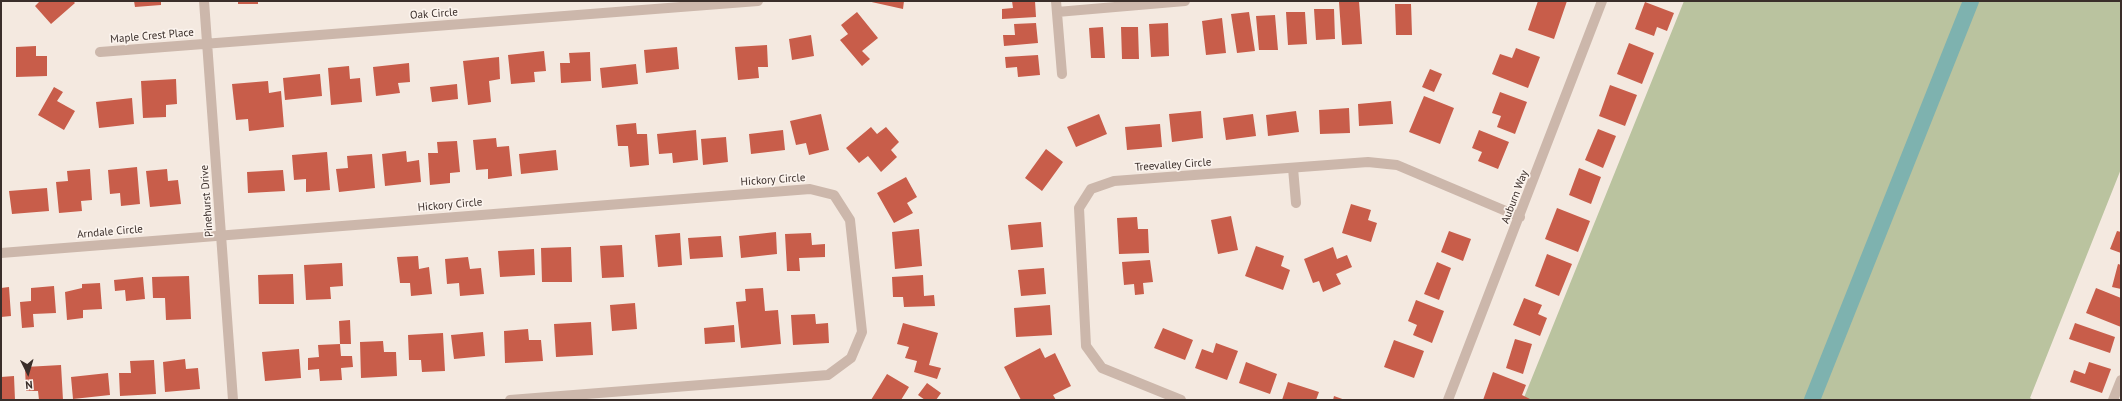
<!DOCTYPE html>
<html>
<head>
<meta charset="utf-8">
<style>
	body { margin:0 }
	#map { position:relative; width:2122px; height:401px; overflow:hidden; background:#f4e9e0; font-family:"PT Sans",sans-serif }
	canvas { display:block }
	.frame { position:absolute; inset:0; border:2px solid #3a2e2a; pointer-events:none }
	.north { position:absolute; left:8px; top:353px; width:40px; height:40px; -webkit-text-stroke:3px #fbf3ed; paint-order:stroke; rotate:175deg; font-size:11px; font-weight:700; line-height:16px; text-align:center; color:#3a2e2a }
	.north::after { content:''; display:block; margin:auto; width:14px; height:18px; background:#3a2e2a; clip-path:polygon(50% 0,100% 100%,50% 72%,0 100%) }
</style>
</head>
<body>
<div id="map">
<canvas width="2122" height="401"></canvas>
<div class="frame"></div>
<div class="north">N</div>
</div>
<script>
const ctx = document.querySelector('canvas').getContext('2d');
ctx.lineJoin = 'round';
function fill(path, color) { ctx.fillStyle = color; ctx.fill(path, 'evenodd'); }
const poly = rows => new Path2D(rows.map(r => 'M' + r).join(''));
function strokePath(path, color, width, dash) { ctx.strokeStyle = color; ctx.lineWidth = width; ctx.lineCap = dash ? 'butt' : 'round'; ctx.setLineDash(dash || []); ctx.stroke(path); }
function label(font, color, halo, rows, align = 'center') {
  ctx.font = font + ' "PT Sans",sans-serif'; ctx.lineWidth = 3.5; ctx.setLineDash([]); ctx.textBaseline = 'middle'; ctx.strokeStyle = halo; ctx.fillStyle = color; for (const [text, x, y, turn = 0] of rows) {
    ctx.save(); ctx.translate(x, y); ctx.rotate((+turn || 0) * Math.PI / 180); ctx.textAlign = isNaN(turn) ? turn : align; if (halo) ctx.strokeText(text, 0, 0); ctx.fillText(text, 0, 0); ctx.restore();
  }
}
fill(poly([
	[1684,1,2121,1,2121,169,2030,398,2034,400,1523,400]
]), '#bac39f');
strokePath(poly([
	[1812,400,1971,1]
]), '#7eb2af', 16);
fill(poly([
	[40,1,73,1,75,3,51,24,35,6],
	[134,1,161,1,161,5,135,7],
	[238,1,258,1,258,4,238,4],
	[867,1,904,1,903,9],
	[1012,1,1035,1,1036,17,1002,19,1002,9,1013,8],
	[1359,1,1362,44,1342,45,1339,2],
	[1538,1,1567,1,1554,39,1528,30],
	[1645,2,1674,13,1667,31,1657,27,1654,36,1635,29],
	[1395,4,1411,4,1412,35,1396,35],
	[1314,9,1334,9,1335,39,1316,40],
	[857,12,878,38,862,51,870,59,862,66,840,40,848,34,841,25],
	[1249,12,1255,51,1237,53,1231,14],
	[1286,12,1305,12,1307,44,1288,45],
	[1275,15,1278,50,1259,50,1256,16],
	[1222,18,1226,53,1206,55,1202,21],
	[1036,23,1038,43,1004,46,1003,35,1015,35,1014,24],
	[1168,23,1169,56,1151,57,1149,24],
	[1103,27,1105,58,1091,58,1089,28],
	[1121,27,1138,27,1139,59,1122,59],
	[811,35,814,56,792,60,789,39],
	[1629,43,1654,53,1642,84,1617,74],
	[767,45,768,67,758,67,759,78,738,80,735,47],
	[36,46,36,56,47,56,47,76,16,77,16,47],
	[677,47,679,69,646,73,644,50],
	[1516,48,1540,57,1528,88,1492,74,1500,54,1512,58],
	[544,51,546,71,534,72,535,82,511,84,508,55],
	[590,52,591,81,561,83,560,63,570,63,569,53],
	[1038,55,1040,75,1018,77,1017,67,1006,68,1005,57],
	[499,57,500,79,489,81,491,102,468,105,463,61],
	[409,63,410,82,398,83,400,93,376,96,373,67],
	[636,64,638,84,602,88,600,68],
	[349,66,350,79,360,78,362,102,331,105,328,68],
	[1430,69,1442,74,1434,92,1422,87],
	[320,74,322,96,285,100,283,78],
	[176,79,177,104,166,105,166,117,143,118,141,81],
	[268,81,269,93,281,91,284,127,249,131,248,119,236,120,232,84],
	[457,84,458,99,432,102,430,87],
	[1610,85,1637,95,1625,126,1599,116],
	[54,87,63,92,57,101,75,111,64,130,38,115],
	[1500,92,1527,102,1515,134,1497,127,1501,116,1492,113],
	[1424,96,1454,108,1440,144,1409,132],
	[132,98,134,124,99,128,96,102],
	[1391,101,1393,124,1359,126,1358,104],
	[1349,108,1350,133,1320,134,1319,110],
	[1201,111,1203,138,1172,142,1169,114],
	[1296,111,1299,132,1268,136,1266,115],
	[821,114,829,150,809,155,806,143,796,145,790,121],
	[1099,114,1107,134,1076,147,1067,127],
	[1253,114,1256,136,1226,140,1223,118],
	[636,123,637,134,647,134,649,165,630,167,628,146,618,146,616,125],
	[1160,124,1162,147,1127,150,1125,127],
	[871,127,877,134,886,127,899,142,891,150,897,157,881,172,868,156,859,163,846,148],
	[1598,129,1616,136,1603,168,1585,160],
	[696,130,698,160,673,163,672,153,659,154,657,134],
	[783,130,785,150,751,154,749,134],
	[1479,130,1509,142,1498,169,1478,161,1482,152,1472,148],
	[726,137,728,162,703,165,701,139],
	[496,138,497,147,509,146,512,176,488,179,488,169,476,170,473,140],
	[457,141,460,172,450,173,450,183,430,185,428,153,438,153,437,142],
	[1046,149,1063,162,1042,191,1025,178],
	[556,150,558,170,521,174,519,154],
	[406,151,407,162,419,160,421,182,385,186,382,154],
	[327,152,330,190,306,192,306,179,294,180,292,155],
	[372,154,375,188,339,192,336,169,348,168,347,156],
	[137,167,140,204,121,206,120,193,110,194,108,170],
	[1579,168,1601,177,1591,204,1569,195],
	[90,169,92,200,81,201,82,211,59,213,56,182,68,181,67,171],
	[167,169,168,181,178,180,181,204,150,207,146,171],
	[283,170,285,191,248,193,247,172],
	[906,177,917,197,907,203,913,213,894,223,877,193],
	[47,188,49,211,12,214,9,191],
	[1351,204,1371,210,1368,220,1377,223,1371,242,1342,233],
	[1557,208,1590,221,1578,252,1545,239],
	[1231,216,1238,250,1218,254,1211,220],
	[1137,217,1138,229,1148,229,1149,253,1119,254,1117,218],
	[1041,222,1043,247,1011,250,1008,225],
	[919,229,922,266,895,269,892,232],
	[1449,231,1471,239,1463,261,1441,252],
	[2117,231,2121,232,2121,253,2110,249],
	[776,232,777,254,741,258,739,236],
	[680,233,682,265,658,267,655,235],
	[811,233,812,245,825,244,825,257,799,258,800,271,787,271,785,234],
	[721,236,723,257,690,259,688,238],
	[622,245,624,277,602,278,600,246],
	[1256,246,1284,256,1281,266,1290,270,1283,290,1245,276],
	[571,247,572,282,542,282,541,248],
	[1333,247,1337,259,1347,255,1352,267,1336,274,1341,284,1323,292,1319,281,1313,283,1304,259],
	[534,249,535,275,500,277,498,251],
	[1547,254,1572,264,1559,296,1535,286],
	[418,256,419,269,429,267,432,294,411,296,410,283,400,283,397,257],
	[468,257,470,269,481,268,484,294,460,296,459,283,447,284,445,259],
	[1150,260,1153,282,1143,283,1144,294,1135,295,1134,284,1124,285,1122,262],
	[1437,262,1451,268,1439,300,1424,294],
	[342,263,343,286,330,287,331,299,306,300,304,265],
	[2118,264,2121,265,2121,289,2112,287],
	[1044,268,1046,294,1021,296,1018,270],
	[293,274,294,304,259,304,258,275],
	[923,275,924,296,934,295,935,306,904,307,903,297,893,297,892,277],
	[189,276,191,319,166,320,165,298,153,298,152,277],
	[143,277,145,299,126,301,125,290,115,291,114,280],
	[100,283,102,309,83,310,83,318,67,320,65,292,82,288,82,284],
	[54,286,56,313,33,314,34,327,22,328,20,302,31,301,31,288],
	[9,287,11,316,1,317,1,288],
	[763,288,765,311,778,310,781,344,741,348,736,302,746,301,745,289],
	[2096,288,2121,298,2121,327,2086,313],
	[1524,298,1542,305,1538,314,1547,318,1540,336,1513,325],
	[1416,300,1444,311,1432,343,1413,335,1417,325,1408,321],
	[635,303,637,329,612,331,610,305],
	[1050,305,1052,335,1016,337,1014,308],
	[815,314,816,324,828,323,829,343,793,345,791,315],
	[350,320,351,344,340,344,339,321],
	[591,322,593,355,556,357,554,324],
	[903,323,938,333,929,365,941,368,937,379,914,372,917,361,905,358,909,347,897,344],
	[2075,323,2115,337,2110,353,2069,339],
	[734,325,735,342,705,344,704,328],
	[1163,328,1193,340,1185,360,1154,348],
	[528,329,529,340,541,340,543,361,505,363,504,331],
	[483,332,485,356,454,359,451,335],
	[443,333,445,371,422,372,421,360,409,360,408,335],
	[1515,339,1532,344,1523,374,1506,368],
	[1394,340,1424,351,1414,378,1384,367],
	[383,341,384,352,396,352,397,376,361,378,360,342],
	[1216,343,1238,351,1227,380,1195,368,1202,349,1213,353],
	[340,344,341,356,352,356,353,367,341,368,342,380,320,381,319,369,308,370,308,358,319,357,318,345],
	[1040,348,1045,358,1055,353,1071,386,1053,395,1056,400,1021,400,1004,367],
	[299,349,301,378,265,381,262,352],
	[185,359,186,369,198,368,200,389,165,392,163,362],
	[154,360,156,394,120,396,119,373,131,373,130,361],
	[1246,362,1277,374,1270,394,1239,383],
	[2089,362,2111,369,2102,393,2070,382,2074,370,2085,374],
	[61,365,63,400,39,400,38,391,26,391,25,367],
	[1493,372,1526,385,1522,395,1532,400,1483,400],
	[108,373,110,395,73,399,71,377],
	[887,374,909,387,901,400,871,400],
	[14,376,15,400,1,400,1,377],
	[1288,382,1319,392,1316,400,1282,400],
	[927,383,941,393,936,400,925,400,918,395],
	[1334,396,1345,400,1333,400]
]), '#c85d4a');
strokePath(poly([
	[204,1,233,400],
	[1056,1,1062,74],
	[1057,12,1185,1],
	[100,52,758,1],
	[1293,168,1296,203],
	[1,253,810,189,834,195,850,220,862,332,851,358,828,375,510,400],
	[1181,400,1102,368,1086,346,1079,208,1091,189,1114,181,1368,162,1397,165,1520,217],
	[1448,400,1602,1],
	[2113,400,2121,380]
]), '#ccb7ab', 10);
label('11px', '#3a2e2a', '#fbf3ed', [
	["Oak Circle",434,14,-4],
	["Maple Crest Place",152,36,-5],
	["Treevalley Circle",1173,165,-4],
	["Hickory Circle",773,180,-4],
	["Auburn Way",1515,197,-69],
	["Pinehurst Drive",207,201,-94],
	["Hickory Circle",450,205,-5],
	["Arndale Circle",110,232,-5]
]);
</script>
</body>
</html>
